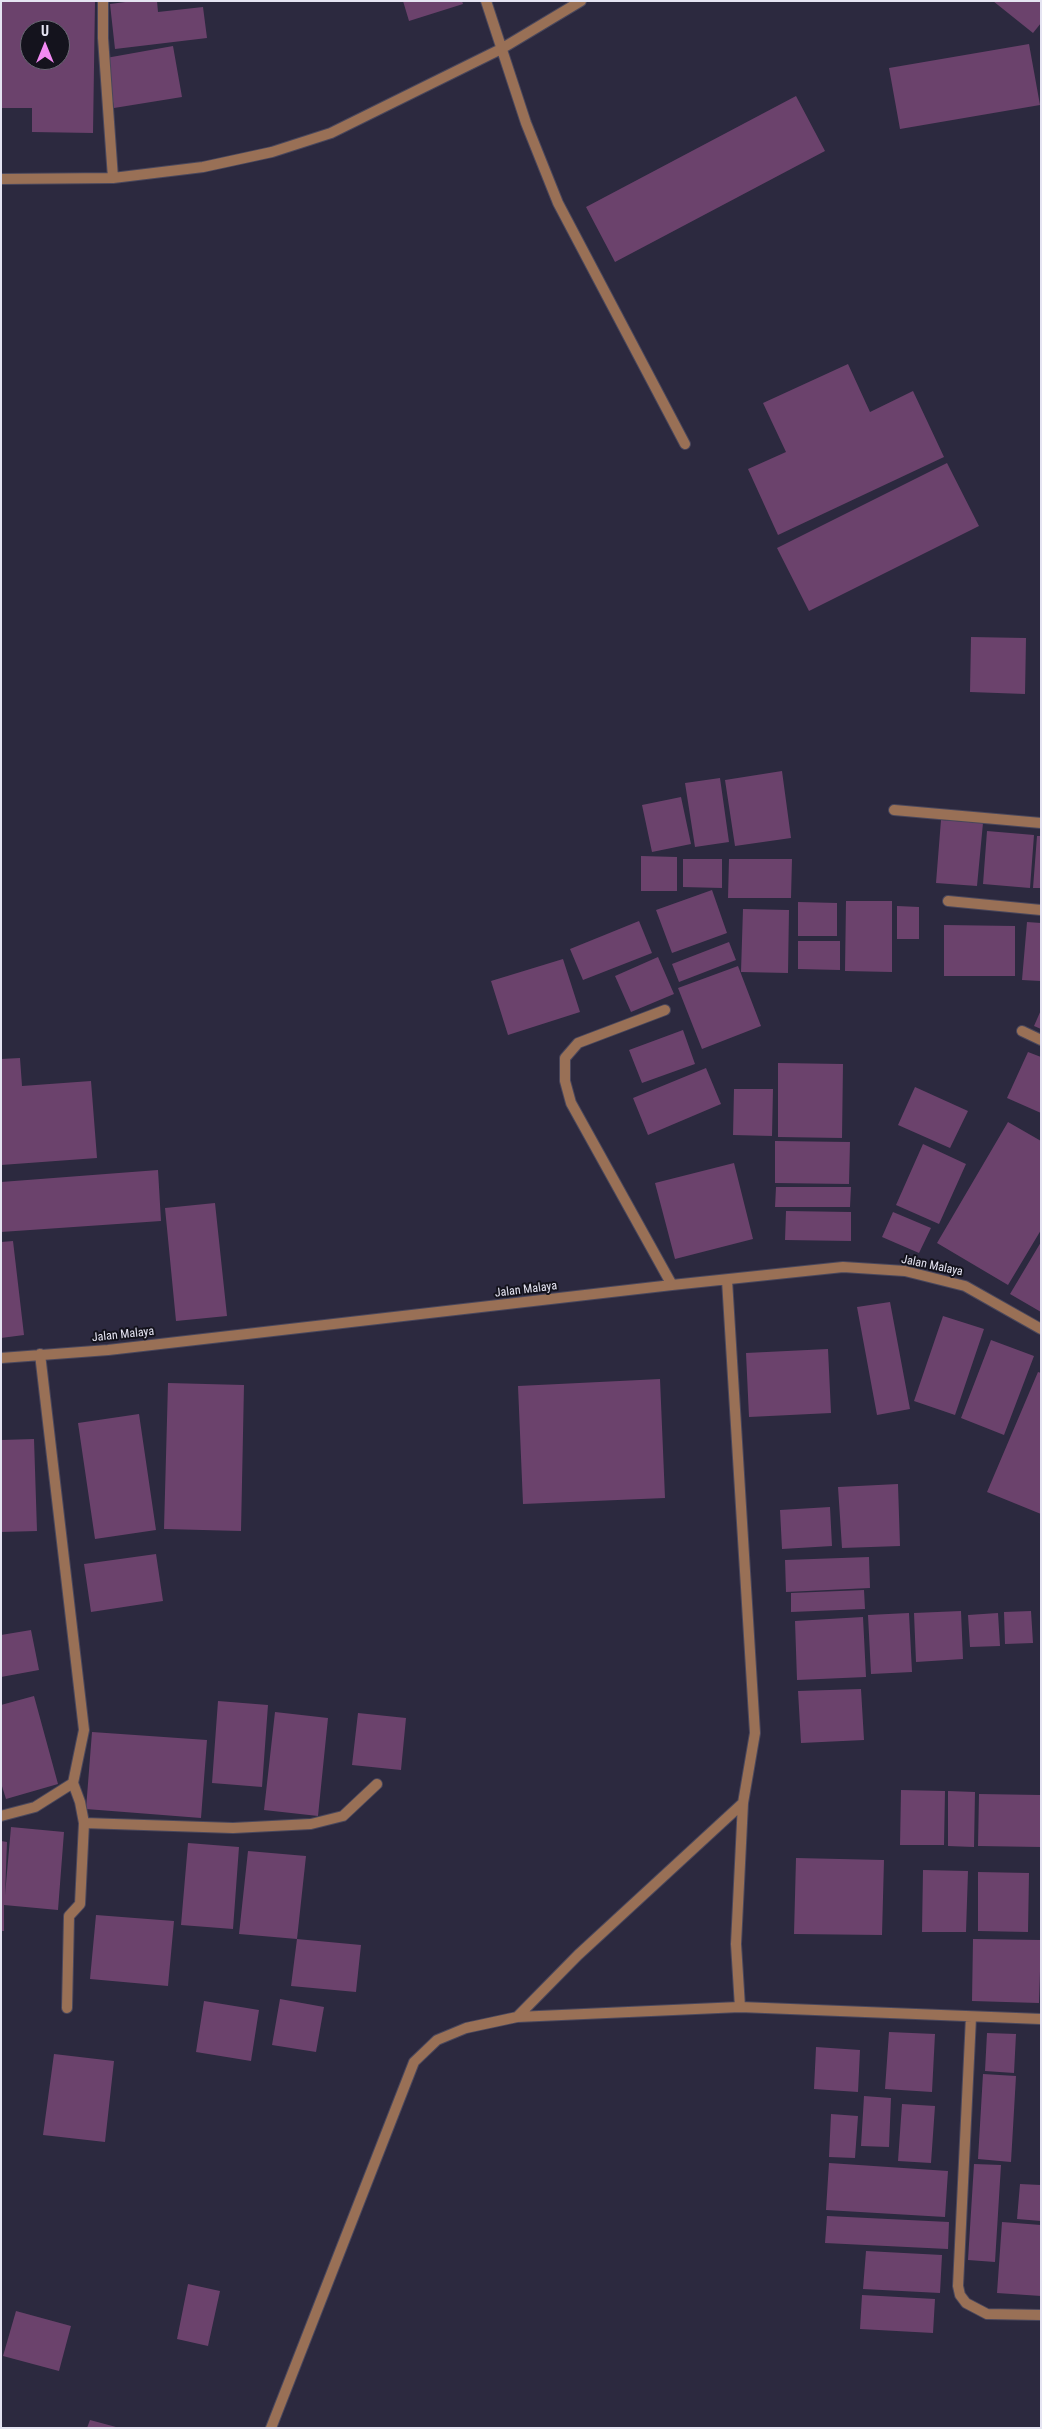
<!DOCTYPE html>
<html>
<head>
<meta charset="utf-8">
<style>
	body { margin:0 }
	#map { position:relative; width:1042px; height:2429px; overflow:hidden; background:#2c293f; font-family:"Roboto Condensed",sans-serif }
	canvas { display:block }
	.frame { position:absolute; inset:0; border:2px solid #e5e4f2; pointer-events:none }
	.north { position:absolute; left:20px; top:20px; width:50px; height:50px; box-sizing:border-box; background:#14131d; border:1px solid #686772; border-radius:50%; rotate:0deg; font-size:14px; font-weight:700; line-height:20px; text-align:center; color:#e5e4f2 }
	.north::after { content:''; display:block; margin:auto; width:18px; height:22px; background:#f28af3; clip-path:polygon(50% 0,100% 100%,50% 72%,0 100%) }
</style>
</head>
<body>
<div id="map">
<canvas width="1042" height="2429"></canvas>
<div class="frame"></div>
<div class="north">U</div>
</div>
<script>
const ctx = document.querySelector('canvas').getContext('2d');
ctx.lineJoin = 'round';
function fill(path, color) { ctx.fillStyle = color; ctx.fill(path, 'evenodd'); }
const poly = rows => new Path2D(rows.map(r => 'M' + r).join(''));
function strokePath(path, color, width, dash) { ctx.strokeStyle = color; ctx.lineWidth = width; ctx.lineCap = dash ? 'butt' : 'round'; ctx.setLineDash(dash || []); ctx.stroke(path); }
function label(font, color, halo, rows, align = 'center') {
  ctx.font = font + ' "Roboto Condensed",sans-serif'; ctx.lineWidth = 4; ctx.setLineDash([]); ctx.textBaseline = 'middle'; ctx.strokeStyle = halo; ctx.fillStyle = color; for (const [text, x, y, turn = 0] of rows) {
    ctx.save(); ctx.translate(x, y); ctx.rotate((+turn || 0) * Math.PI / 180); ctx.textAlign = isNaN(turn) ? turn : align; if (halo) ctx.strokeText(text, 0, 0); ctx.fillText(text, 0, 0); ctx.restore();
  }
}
fill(poly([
	[1,1,95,1,93,133,32,132,32,108,1,108],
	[30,30,60,30,60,60,30,60],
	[133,1,157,1,158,12,203,7,207,38,115,49,110,4],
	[403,1,462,1,463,4,409,21],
	[993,1,1041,1,1041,23,1033,33],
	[1029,44,1040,105,900,129,889,68],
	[173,46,182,97,114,108,106,58],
	[796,96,825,151,615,262,586,207],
	[848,364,870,412,913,391,944,457,778,535,748,469,786,452,763,403],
	[947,463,979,526,809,611,777,548],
	[971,637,1026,638,1025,694,970,692],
	[782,771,791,838,735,846,725,780],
	[720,778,729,842,695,847,685,783],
	[681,797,691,844,652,852,642,805],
	[941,820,983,823,977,886,936,883],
	[987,831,1034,835,1030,888,983,884],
	[1037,836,1041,836,1041,888,1033,888],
	[641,856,677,857,677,891,641,891],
	[683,859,722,859,722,888,683,887],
	[729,859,792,859,791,898,728,898],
	[712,890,727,933,672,953,656,910],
	[846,901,892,901,892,972,845,971],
	[798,902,837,903,837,936,798,936],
	[897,906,919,907,919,939,897,939],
	[743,909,789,910,788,973,741,972],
	[639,921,652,953,583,980,570,949],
	[1027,922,1041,923,1041,981,1022,980],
	[944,925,1015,926,1015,976,944,976],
	[798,941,840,941,840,970,798,969],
	[729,942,736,960,679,982,672,964],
	[658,957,674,994,631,1012,615,976],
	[563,959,580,1012,508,1035,491,981],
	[738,966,761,1026,702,1049,678,988],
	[1041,1010,1041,1029,1034,1026],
	[683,1030,695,1064,642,1083,629,1050],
	[1028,1052,1041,1057,1041,1113,1007,1098],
	[20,1058,22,1086,91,1081,97,1158,1,1165,1,1059],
	[778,1063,843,1064,842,1138,778,1137],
	[706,1068,721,1104,648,1135,633,1098],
	[915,1087,968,1111,950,1148,898,1125],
	[734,1089,773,1089,772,1136,733,1135],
	[1008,1122,1041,1141,1041,1230,1008,1285,937,1243],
	[775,1141,850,1142,849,1184,775,1183],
	[923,1144,966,1164,939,1224,896,1205],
	[734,1163,753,1239,675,1259,655,1183],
	[158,1170,161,1221,1,1232,1,1182],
	[776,1187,851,1187,850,1207,775,1207],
	[215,1203,227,1316,176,1321,165,1208],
	[786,1211,851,1212,851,1241,785,1240],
	[893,1212,931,1228,919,1253,882,1237],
	[13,1241,24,1335,1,1338,1,1242],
	[1041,1242,1041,1312,1010,1294],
	[890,1302,910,1409,877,1415,857,1307],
	[943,1316,984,1329,955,1415,914,1401],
	[991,1340,1034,1356,1004,1435,961,1418],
	[828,1349,831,1413,749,1417,746,1353],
	[1038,1372,1041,1373,1041,1514,987,1492],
	[660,1379,665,1498,523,1504,518,1386],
	[168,1383,244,1385,241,1531,164,1529],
	[139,1414,156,1530,95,1539,78,1423],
	[34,1439,37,1531,1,1532,1,1440],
	[898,1484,900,1546,842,1548,838,1487],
	[830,1507,832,1546,782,1549,780,1510],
	[156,1554,163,1601,91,1612,84,1564],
	[869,1557,870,1588,786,1592,785,1560],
	[864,1590,865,1609,791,1612,791,1593],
	[961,1611,963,1659,916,1662,914,1613],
	[1031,1611,1033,1643,1005,1644,1004,1612],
	[909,1613,912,1672,871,1674,868,1615],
	[998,1613,1000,1646,970,1647,968,1615],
	[863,1617,866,1677,797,1680,795,1621],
	[31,1630,39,1670,1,1677,1,1635],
	[861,1689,864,1740,801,1743,798,1691],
	[34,1696,58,1784,6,1799,1,1783,1,1705],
	[218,1701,268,1705,262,1787,212,1783],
	[275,1712,328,1718,318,1816,264,1810],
	[358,1713,406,1718,401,1770,352,1765],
	[92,1732,207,1740,201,1818,86,1809],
	[901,1790,945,1791,944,1845,900,1845],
	[948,1791,975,1792,974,1847,948,1846],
	[979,1794,1041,1795,1041,1847,978,1846],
	[11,1827,64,1832,58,1910,4,1905,4,1931,1,1931,1,1841,7,1842,5,1895],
	[188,1843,239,1847,233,1929,181,1925],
	[248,1851,306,1856,297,1939,361,1945,356,1992,291,1986,297,1939,239,1934],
	[796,1858,884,1860,882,1935,794,1934],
	[923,1870,968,1871,966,1932,922,1932],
	[978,1872,1029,1873,1028,1932,978,1931],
	[96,1915,174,1921,168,1986,90,1979],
	[973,1939,1041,1940,1039,2003,972,2001],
	[280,1999,324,2007,316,2052,272,2045],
	[204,2001,259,2010,251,2061,196,2052],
	[889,2032,935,2034,932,2092,885,2089],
	[987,2033,1016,2034,1014,2073,985,2071],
	[816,2047,860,2050,858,2092,814,2089],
	[54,2054,114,2061,105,2142,43,2135],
	[983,2074,1016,2076,1011,2162,978,2159],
	[864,2096,891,2098,889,2147,861,2146],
	[902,2104,935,2106,931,2163,898,2161],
	[831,2114,858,2116,855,2158,829,2157],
	[829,2163,948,2171,945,2217,826,2210],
	[974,2164,1001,2165,995,2262,968,2260],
	[1020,2184,1041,2185,1041,2221,1017,2219],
	[827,2216,949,2222,948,2249,825,2243],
	[1002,2222,1041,2225,1041,2296,997,2293],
	[866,2251,942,2255,940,2293,863,2289],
	[188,2284,220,2291,208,2346,177,2339],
	[862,2295,935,2299,933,2333,860,2329],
	[16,2311,71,2326,59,2371,3,2356],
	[90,2420,116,2427,116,2428,87,2428]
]), '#6b426c');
const street = poly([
	[486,1,526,123,558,203,685,444],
	[113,178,203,167,272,152,331,133,501,49,581,1],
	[1,179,113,178,103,38,103,1],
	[894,810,1041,823],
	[948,901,1041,910],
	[665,1010,578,1043,565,1058,565,1081,571,1103,672,1285],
	[1022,1031,1041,1040],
	[1,1358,108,1350,672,1285,843,1267,905,1271,965,1286,1041,1329],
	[1,1816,35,1807,73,1783,84,1730,40,1354],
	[84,1823,233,1828,311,1824,343,1816,377,1784],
	[740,2007,1041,2019],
	[67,2008,69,1916,80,1904,84,1823,80,1802,73,1783],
	[517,2017,578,1955,743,1803],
	[971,2017,958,2286,960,2295,966,2303,987,2314,1041,2315],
	[271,2428,414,2062,437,2040,466,2028,517,2017,740,2007,736,1944,743,1803,755,1733,727,1280]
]);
strokePath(street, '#4a475c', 12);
strokePath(street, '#997056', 10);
label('12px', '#e5e4f2', '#14131d', [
	["Jalan Malaya",932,1266,12],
	["Jalan Malaya",526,1290,-7],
	["Jalan Malaya",123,1335,-6]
]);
</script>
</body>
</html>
